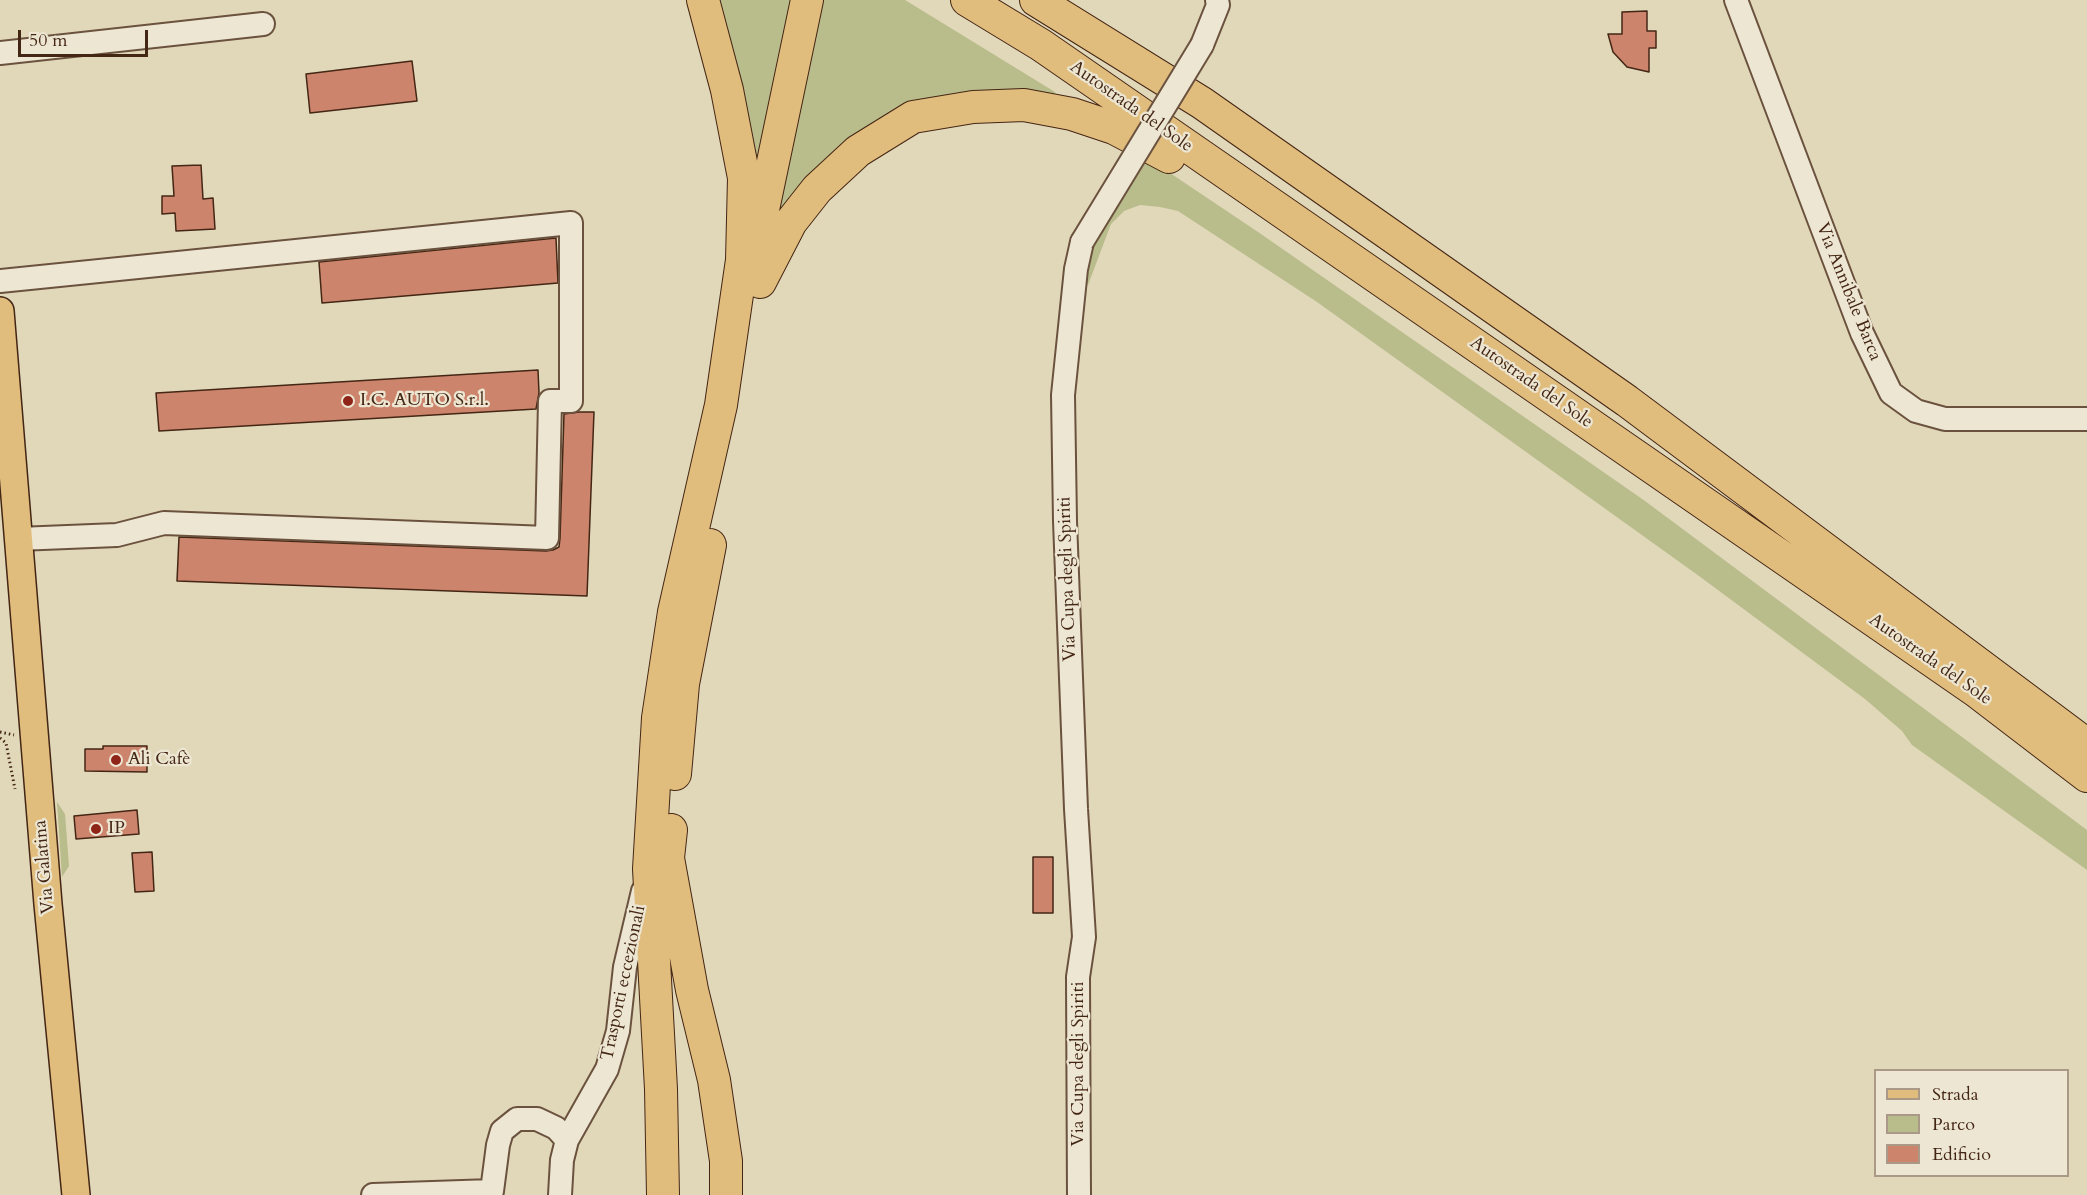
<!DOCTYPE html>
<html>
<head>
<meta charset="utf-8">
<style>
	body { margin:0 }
	#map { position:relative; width:2087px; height:1195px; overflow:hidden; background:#e1d8ba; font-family:Cardo,serif }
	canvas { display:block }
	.legend { position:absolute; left:1874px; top:1069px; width:195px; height:108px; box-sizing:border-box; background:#ece6d2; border:2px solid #a99986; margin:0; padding:8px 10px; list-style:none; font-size:18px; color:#442614 }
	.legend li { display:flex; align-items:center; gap:12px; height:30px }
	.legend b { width:30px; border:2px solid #a99986 }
	.scale { position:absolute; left:18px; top:30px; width:130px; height:27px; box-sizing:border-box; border:3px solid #442614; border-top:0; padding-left:8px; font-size:18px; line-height:21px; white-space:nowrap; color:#442614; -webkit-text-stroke:4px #ece6d2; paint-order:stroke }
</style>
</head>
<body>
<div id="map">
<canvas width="2087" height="1195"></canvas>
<ul class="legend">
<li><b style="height:8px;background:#e0bc7d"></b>Strada</li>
<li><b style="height:16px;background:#b9bc8b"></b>Parco</li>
<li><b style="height:16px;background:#cc856c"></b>Edificio</li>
</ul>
<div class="scale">50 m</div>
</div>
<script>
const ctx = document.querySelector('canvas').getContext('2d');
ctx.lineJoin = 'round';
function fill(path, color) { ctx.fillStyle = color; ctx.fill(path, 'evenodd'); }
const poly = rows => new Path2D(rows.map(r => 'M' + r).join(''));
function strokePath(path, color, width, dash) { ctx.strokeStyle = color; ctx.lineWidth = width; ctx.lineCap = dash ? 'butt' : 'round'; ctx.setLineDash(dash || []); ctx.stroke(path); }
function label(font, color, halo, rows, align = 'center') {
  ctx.font = font + ' Cardo,serif'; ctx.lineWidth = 4.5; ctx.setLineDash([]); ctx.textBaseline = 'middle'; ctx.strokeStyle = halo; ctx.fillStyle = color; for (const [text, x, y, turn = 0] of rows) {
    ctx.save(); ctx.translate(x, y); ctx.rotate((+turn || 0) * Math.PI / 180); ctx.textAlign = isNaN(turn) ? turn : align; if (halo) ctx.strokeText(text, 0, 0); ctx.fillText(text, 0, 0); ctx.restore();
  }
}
fill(poly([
	[717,0,792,0,756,181,742,88,727,25],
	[819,0,905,0,1055,92,1056,96,1038,91,1007,89,953,93,886,116,841,145,818,167,775,222],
	[1141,158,1170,173,1261,234,1645,501,2087,830,2087,870,1912,745,1902,731,1865,699,1699,576,1317,302,1178,211,1160,207,1140,205,1124,211,1111,224,1088,285,1085,285,1090,249],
	[57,802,65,814,69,866,62,877]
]), '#b9bc8b');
const building = poly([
	[1647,11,1647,31,1656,31,1656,48,1649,48,1649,72,1627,67,1613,52,1608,34,1622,34,1622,12,1647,11],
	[412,61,417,101,310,113,306,74,412,61],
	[201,165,203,199,213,198,215,229,176,231,175,213,162,214,162,196,174,196,172,166,201,165],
	[556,238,558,283,322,303,319,262,556,238],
	[538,370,539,393,536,409,159,431,156,393,538,370],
	[579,412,594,412,587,596,177,581,179,537,546,551,553,550,559,547,560,538,564,414,579,412],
	[103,746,147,746,147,772,85,771,85,749,103,749,103,746],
	[137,810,139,834,76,839,74,816,137,810],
	[152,852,154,891,135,892,132,853,152,852],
	[1033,857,1053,857,1053,913,1033,913,1033,857]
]);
fill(building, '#cc856c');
strokePath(building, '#442614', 1.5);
const minor = poly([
	[1736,0,1862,333,1891,393,1916,411,1945,419,2087,419],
	[1202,45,1218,5,1217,0],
	[0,53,263,24],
	[0,281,571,223,571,401,550,401,547,538,164,523,117,535,18,539],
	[373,1195,492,1191,498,1145,502,1131,517,1119,537,1119,556,1128,567,1140],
	[560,1195,562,1160,567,1140,607,1069,618,1031,625,967,643,891],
	[1079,1195,1078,977,1084,937,1076,809,1065,521,1063,395,1076,269,1082,242]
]);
const major = poly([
	[0,311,48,904,76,1195]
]);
const highway = poly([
	[967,0,1041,45,1976,691,2087,776],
	[1036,0,1202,103,1627,401,2087,745],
	[756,243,807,0],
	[760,282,791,222,817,189,858,151,913,117,973,107,1024,105,1072,114,1114,128,1169,157],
	[675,774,683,684,710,545],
	[671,830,668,858,692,990,714,1080,726,1161,726,1195],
	[663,1195,661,1089,649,869,658,718,674,612,721,405,742,260,744,178,727,90,703,0]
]);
strokePath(minor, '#6b523e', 26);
strokePath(major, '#442614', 30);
strokePath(highway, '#442614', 34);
strokePath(poly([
	[0,732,14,735],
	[0,738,6,743,15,789]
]), '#442614', 3, [1.5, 3]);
strokePath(minor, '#ece6d2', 22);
strokePath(major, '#e0bc7d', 27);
strokePath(highway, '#e0bc7d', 32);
const minorBridge = poly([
	[1082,242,1202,45]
]);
strokePath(minorBridge, '#6b523e', 26, []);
strokePath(minorBridge, '#ece6d2', 22);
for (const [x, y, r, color] of [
	[348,401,6,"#8f2418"],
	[116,760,6,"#8f2418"],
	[96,829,6,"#8f2418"]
]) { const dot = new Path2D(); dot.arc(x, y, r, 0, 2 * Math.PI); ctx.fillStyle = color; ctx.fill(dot); strokePath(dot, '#ece6d2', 2); }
label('18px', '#442614', '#ece6d2', [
	["Autostrada del Sole",1131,107,35],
	["Via Annibale Barca",1848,292,68],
	["Autostrada del Sole",1531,383,35],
	["Via Cupa degli Spiriti",1068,579,-92],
	["Autostrada del Sole",1930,660,35],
	["Via Galatina",45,867,-95],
	["Trasporti eccezionali",624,983,-78],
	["Via Cupa degli Spiriti",1079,1064,-90]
]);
label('18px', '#442614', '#ece6d2', [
	["I.C. AUTO S.r.l.",360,401],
	["Ali Cafè",128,760],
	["IP",108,829]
], 'left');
</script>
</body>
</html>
